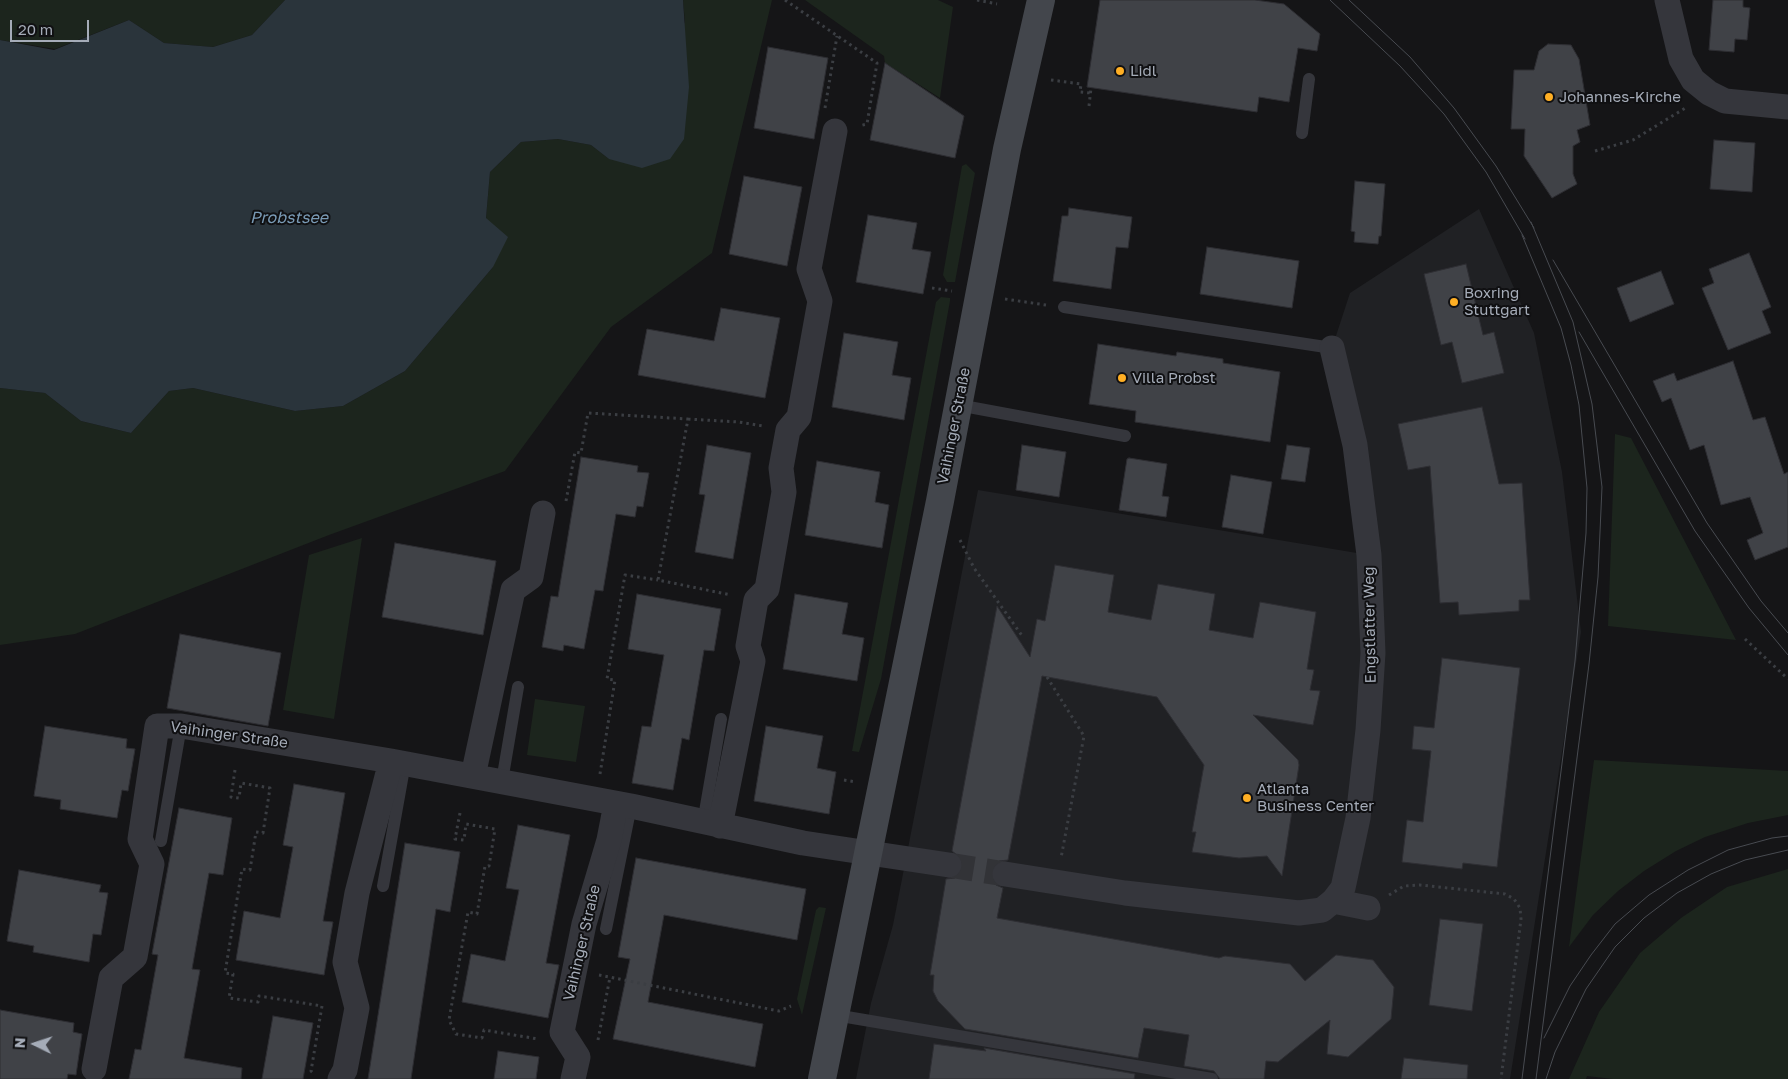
<!DOCTYPE html>
<html>
<head>
<meta charset="utf-8">
<style>
	body { margin:0 }
	#map { position:relative; width:1788px; height:1079px; overflow:hidden; background:#151517; font-family:"Golos Text",sans-serif }
	canvas { display:block }
	.north { position:absolute; left:10px; top:1019px; width:50px; height:50px; -webkit-text-stroke:4px #101012; paint-order:stroke; rotate:274deg; font-size:14px; font-weight:700; line-height:20px; text-align:center; color:#a5acb8 }
	.north::after { content:''; display:block; margin:auto; width:18px; height:22px; background:#a5acb8; clip-path:polygon(50% 0,100% 100%,50% 72%,0 100%) }
	.scale { position:absolute; left:10px; top:20px; width:79px; height:22px; box-sizing:border-box; border:2px solid #a5acb8; border-top:0; padding-left:6px; font-size:15px; line-height:18px; white-space:nowrap; color:#a5acb8; -webkit-text-stroke:4px #101012; paint-order:stroke }
</style>
</head>
<body>
<div id="map">
<canvas width="1788" height="1079"></canvas>
<div class="north">N</div>
<div class="scale">20 m</div>
</div>
<script>
const ctx = document.querySelector('canvas').getContext('2d');
ctx.lineJoin = 'round';
function fill(path, color) { ctx.fillStyle = color; ctx.fill(path, 'evenodd'); }
const poly = rows => new Path2D(rows.map(r => 'M' + r).join(''));
function strokePath(path, color, width, dash) { ctx.strokeStyle = color; ctx.lineWidth = width; ctx.lineCap = dash ? 'butt' : 'round'; ctx.setLineDash(dash || []); ctx.stroke(path); }
function label(font, color, halo, rows, align = 'center') {
  ctx.font = font + ' "Golos Text",sans-serif'; ctx.lineWidth = 4; ctx.setLineDash([]); ctx.textBaseline = 'middle'; ctx.strokeStyle = halo; ctx.fillStyle = color; for (const [text, x, y, turn = 0] of rows) {
    ctx.save(); ctx.translate(x, y); ctx.rotate((+turn || 0) * Math.PI / 180); ctx.textAlign = isNaN(turn) ? turn : align; if (halo) ctx.strokeText(text, 0, 0); ctx.fillText(text, 0, 0); ctx.restore();
  }
}
fill(poly([
	[1479,209,1534,333,1562,472,1581,632,1510,1079,856,1079,871,1003,893,925,978,490,1369,555,1332,348,1350,293]
]), '#202124');
fill(poly([
	[0,0,285,0,252,35,213,47,164,43,129,20,55,49,0,40],
	[683,0,772,0,712,253,611,327,505,471,329,535,75,634,0,645,0,388,45,393,81,421,131,433,169,391,193,388,295,411,343,406,405,371,493,267,486,218,490,172,521,142,558,139,591,145,609,159,685,22],
	[805,0,938,0,953,7,940,98,885,63,884,56],
	[966,164,975,173,955,282,947,282,943,275,962,166],
	[941,297,950,298,950,301,881,679,859,752,852,751,936,302],
	[1615,434,1631,438,1736,640,1608,626],
	[362,538,334,719,283,710,309,555],
	[535,699,585,706,576,762,527,755],
	[1594,760,1788,771,1788,815,1748,823,1705,837,1676,851,1644,871,1618,891,1593,915,1569,947],
	[1788,869,1788,1079,1613,1079,1587,1076,1586,1079,1569,1079,1599,1012,1640,953,1681,918,1727,887],
	[819,907,826,908,802,1015,797,999,816,910]
]), '#1c251d');
fill(poly([
	[285,0,683,0,689,87,684,139,670,159,642,168,609,159,591,145,558,139,521,142,490,172,486,218,508,237,493,267,405,371,343,406,295,411,193,388,169,391,131,433,81,421,45,393,0,388,0,40,54,50,129,20,164,43,213,47,252,35]
]), '#2a343b');
const building = poly([
	[1100,0,1255,0,1284,4,1320,34,1317,51,1298,48,1289,102,1259,97,1257,112,1087,87,1100,0],
	[1713,0,1743,0,1743,7,1750,8,1747,40,1735,39,1734,52,1709,50,1713,0],
	[1548,44,1571,45,1579,59,1590,125,1577,130,1580,142,1573,146,1573,174,1577,184,1552,198,1524,156,1525,129,1511,129,1514,70,1534,70,1539,51,1548,44],
	[768,47,828,58,814,139,754,128,768,47],
	[885,63,964,116,955,158,870,140,885,63],
	[1714,140,1755,143,1752,192,1710,189,1714,140],
	[744,176,802,187,787,266,729,254,744,176],
	[1355,181,1385,184,1381,236,1379,236,1378,244,1354,242,1355,232,1351,231,1355,181],
	[1069,208,1132,217,1128,248,1116,247,1111,289,1053,281,1062,216,1068,216,1069,208],
	[868,215,917,223,912,249,931,252,923,294,856,282,868,215],
	[1207,247,1299,261,1292,308,1200,294,1207,247],
	[1749,253,1771,307,1762,311,1771,333,1728,350,1702,288,1714,283,1709,269,1749,253],
	[1466,264,1483,335,1494,332,1504,373,1462,383,1452,342,1441,345,1424,274,1466,264],
	[1661,271,1674,304,1630,322,1617,288,1661,271],
	[721,308,780,318,765,398,638,375,647,329,714,341,721,308],
	[844,333,898,342,892,375,911,378,904,420,832,407,844,333],
	[1098,344,1176,356,1177,352,1223,359,1223,363,1280,372,1270,442,1135,422,1136,411,1089,404,1098,344],
	[1733,361,1753,420,1765,417,1784,474,1788,472,1788,547,1755,560,1747,540,1763,533,1750,497,1721,505,1704,445,1690,450,1671,398,1662,402,1653,381,1674,373,1677,381,1733,361],
	[1482,407,1499,484,1522,483,1530,600,1519,600,1519,611,1459,615,1458,602,1440,603,1430,466,1408,470,1398,424,1482,407],
	[707,445,751,453,733,559,695,552,705,495,699,494,707,445],
	[1022,445,1066,452,1059,497,1016,490,1022,445],
	[1287,445,1310,448,1305,482,1281,479,1287,445],
	[581,457,638,466,637,472,649,473,643,507,637,506,635,517,616,514,603,591,595,590,584,649,564,645,563,651,542,647,551,596,558,597,581,457],
	[1129,458,1167,464,1162,496,1169,497,1166,517,1119,510,1127,459,1129,458],
	[817,461,880,472,875,502,889,505,882,548,805,535,817,461],
	[1231,475,1272,482,1263,534,1222,527,1231,475],
	[395,543,496,561,483,635,382,617,395,543],
	[1055,565,1114,575,1108,612,1151,620,1158,584,1215,594,1209,630,1253,638,1260,602,1316,612,1307,669,1314,670,1310,690,1320,691,1313,725,1253,715,1298,760,1299,765,1282,876,1267,856,1239,858,1192,852,1196,832,1192,832,1204,765,1157,697,1042,676,1008,860,999,861,991,871,992,880,996,885,1003,888,997,918,1219,958,1225,956,1290,964,1305,981,1336,955,1373,960,1394,987,1391,1019,1348,1057,1327,1054,1330,1020,1278,1062,1266,1061,1264,1079,1220,1079,1214,1071,1184,1066,1189,1035,1144,1028,1138,1058,965,1029,938,1001,933,991,934,975,930,975,946,879,955,878,963,868,962,859,952,851,997,606,1030,657,1037,619,1045,621,1055,565],
	[637,594,721,609,714,651,704,650,689,740,682,738,673,790,632,783,642,726,651,727,664,655,628,649,637,594],
	[795,594,848,603,842,634,864,638,857,681,783,669,795,594],
	[180,634,281,653,268,726,167,708,180,634],
	[1442,658,1520,668,1497,867,1463,863,1462,869,1402,862,1407,820,1423,822,1431,751,1412,749,1414,726,1434,728,1442,658],
	[45,726,127,739,126,748,135,749,128,791,122,790,117,818,60,809,61,800,34,796,45,726],
	[766,726,823,736,817,768,836,772,829,814,754,801,766,726],
	[294,784,345,793,323,921,333,922,324,975,236,960,244,911,280,918,293,847,283,845,294,784],
	[179,808,232,818,223,875,209,873,192,969,200,970,184,1058,242,1068,241,1079,129,1079,135,1049,141,1050,158,955,152,954,179,808],
	[518,825,570,835,546,963,559,965,548,1018,462,1002,471,954,505,961,519,890,506,888,518,825],
	[405,843,460,852,450,912,436,909,411,1079,368,1079,405,843],
	[636,858,806,889,797,940,664,915,648,1002,763,1024,755,1067,613,1039,630,959,618,957,636,858],
	[19,870,101,885,99,892,108,893,101,935,93,934,89,962,33,952,34,946,7,941,19,870],
	[1440,919,1483,924,1472,1011,1429,1005,1440,919],
	[0,1010,74,1023,73,1032,82,1034,76,1075,68,1074,67,1079,0,1079,0,1010],
	[273,1016,313,1023,303,1079,262,1079,273,1016],
	[934,1044,986,1051,984,1048,1135,1074,1134,1079,929,1079,934,1044],
	[498,1051,539,1057,536,1079,494,1079,498,1051],
	[1404,1058,1468,1065,1467,1079,1401,1079,1404,1058]
]);
fill(building, '#404247');
strokePath(building, '#2e2e33', 1);
strokePath(poly([
	[949,865,1005,874]
]), '#323337', 25, [25, 12]);
strokePath(poly([
	[785,0,877,63,867,124,859,126],
	[977,0,997,4],
	[1051,80,1081,84,1080,92,1091,93],
	[1089,106,1091,88],
	[825,108,837,36],
	[1595,151,1633,140,1687,107],
	[932,288,952,291],
	[1005,299,1046,305],
	[688,419,739,422,763,426],
	[566,501,575,452,581,453,588,413,688,419,658,580,731,595],
	[960,540,974,568,1023,637],
	[1745,639,1788,679],
	[1047,677,1084,736,1061,858],
	[235,770,231,797,239,798,241,783,270,788,263,833,256,832,250,870,242,869,225,973,233,974,229,998,258,1002,259,996,322,1006,311,1071,315,1075],
	[600,774,615,680,607,679,625,575,658,580],
	[844,780,856,782],
	[460,813,455,839,464,840,466,824,495,829,489,866,485,866,477,914,468,912,449,1020,456,1034,482,1038,484,1030,538,1039],
	[1389,895,1404,886,1420,885,1505,894,1514,899,1520,908,1521,919,1501,1079],
	[599,975,779,1011,791,1006],
	[598,1040,610,977]
]), '#3b3e43', 3, [2.5, 4]);
strokePath(poly([
	[1302,133,1309,79],
	[1064,307,1332,348],
	[958,405,1125,436],
	[502,781,518,687],
	[703,823,721,719],
	[161,841,181,726],
	[383,886,405,763],
	[606,929,631,806],
	[835,1015,1212,1079]
]), '#35363c', 12);
strokePath(poly([
	[1667,0,1681,59,1693,80,1709,93,1725,101,1788,107],
	[473,776,513,590,531,577,543,513],
	[720,826,753,661,748,646,756,600,767,589,784,492,781,468,788,430,799,417,820,301,809,269,835,131],
	[1005,874,1125,893,1299,913,1322,910,1333,901,1343,888,1358,818,1368,730,1373,653,1369,555,1355,445,1332,348],
	[1333,901,1368,908],
	[94,1069,111,978,135,957,152,864,140,839,157,726,181,726,391,761,631,806,803,843,949,865],
	[340,1079,345,1070,357,1008,345,962,357,893,391,761],
	[573,1079,578,1057,562,1032,584,924,609,840,616,804]
]), '#35363c', 25);
strokePath(poly([
	[822,1079,940,501,1007,149,1041,0]
]), '#43464c', 28);
strokePath(poly([
	[1330,0,1400,66,1444,114,1486,172,1525,239],
	[1349,0,1410,57,1454,108,1496,166,1534,228],
	[1531,222,1573,322,1592,404,1602,487,1598,577,1589,664,1536,1079],
	[1553,260,1707,523,1761,601,1788,633],
	[1579,332,1695,531,1749,608,1788,655],
	[1544,1038,1570,986,1591,955,1615,924,1649,895,1688,870,1728,850,1772,838,1788,836],
	[1522,1079,1575,661,1586,533,1587,488,1579,405,1571,365,1561,328,1522,235],
	[1546,1079,1555,1052,1586,989,1615,947,1644,918,1677,893,1711,874,1745,860,1788,850]
]), '#484b51', 1);
for (const [x, y, r, color] of [
	[1120,71,5,"#ffaf24"],
	[1549,97,5,"#ffaf24"],
	[1454,302,5,"#ffaf24"],
	[1122,378,5,"#ffaf24"],
	[1247,798,5,"#ffaf24"]
]) { const dot = new Path2D(); dot.arc(x, y, r, 0, 2 * Math.PI); ctx.fillStyle = color; ctx.fill(dot); strokePath(dot, '#101012', 2); }
label('15px', '#a5acb8', '#101012', [
	["Lidl",1130,71],
	["Johannes-Kirche",1559,97],
	["Boxring",1464,293],
	["Stuttgart",1464,310],
	["Villa Probst",1132,378],
	["Atlanta",1257,789],
	["Business Center",1257,806]
], 'left');
label('15px', '#a5acb8', '#101012', [
	["Vaihinger Straße",954,426,-79],
	["Engstlatter Weg",1370,625,-91],
	["Vaihinger Straße",229,735,8],
	["Vaihinger Straße",582,943,-77]
]);
label('italic 16px', '#7a9bb6', '#101012', [
	["Probstsee",289,218]
]);
</script>
</body>
</html>
